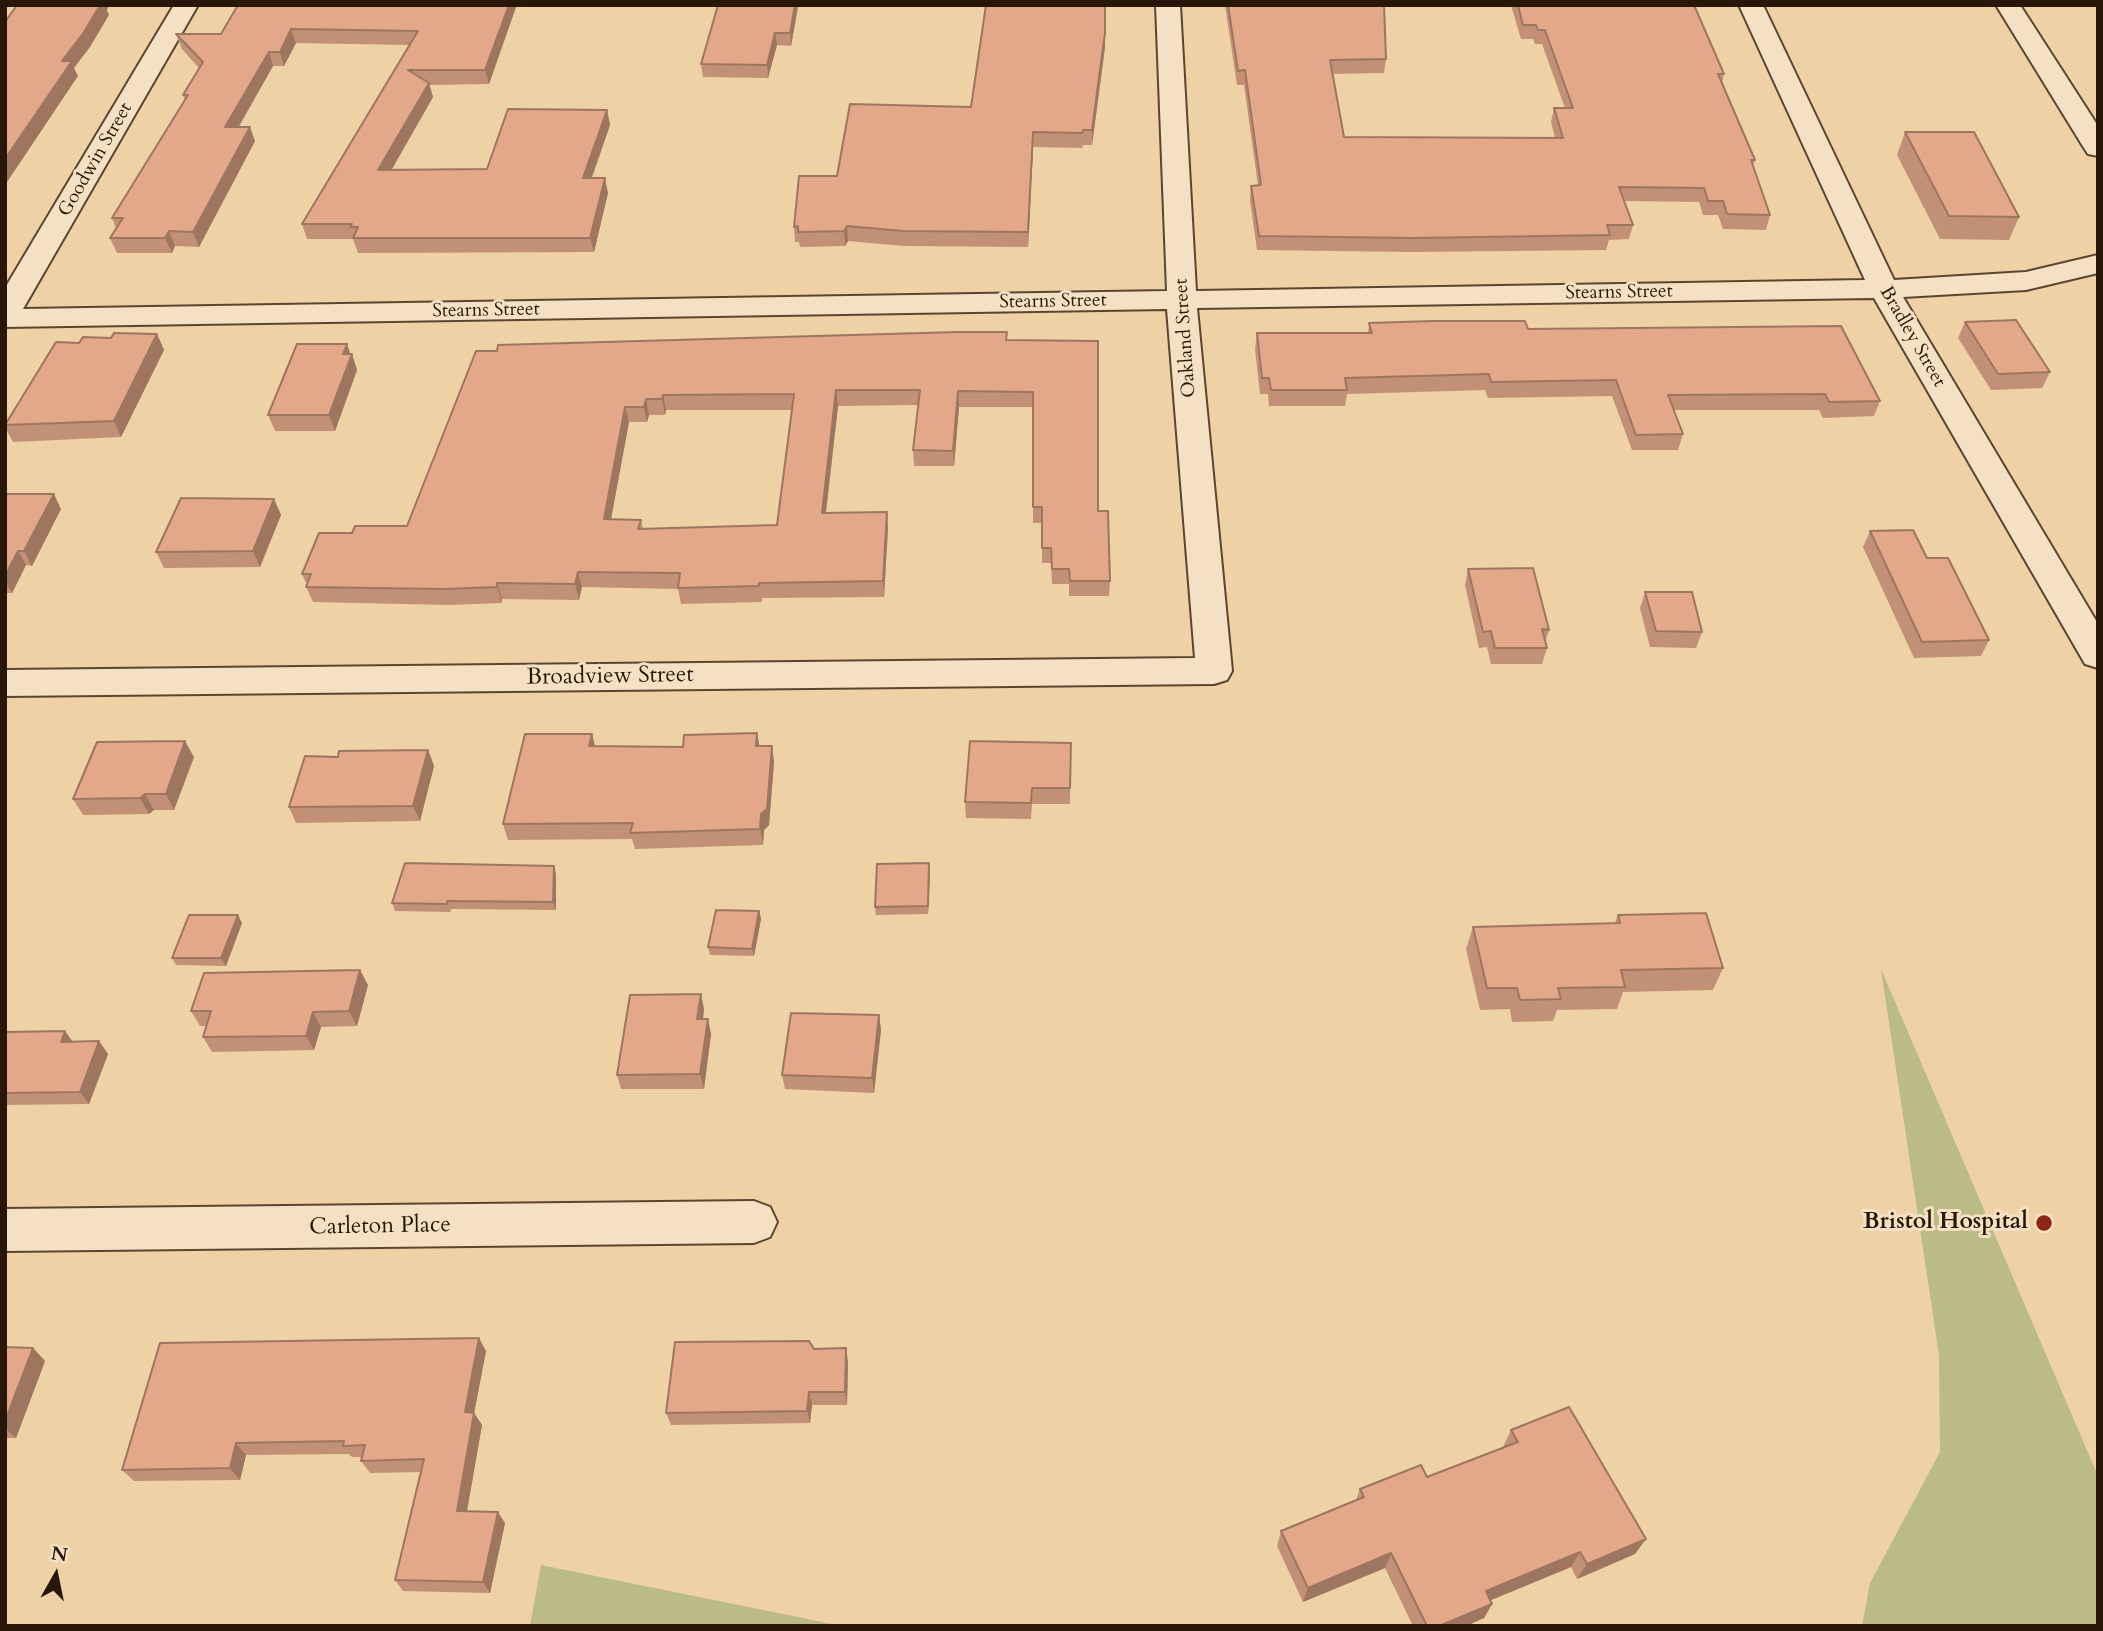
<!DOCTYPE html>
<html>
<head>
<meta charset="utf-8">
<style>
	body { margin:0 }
	#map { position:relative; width:2103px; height:1631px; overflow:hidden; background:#eed1a5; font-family:Cardo,serif }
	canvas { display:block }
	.frame { position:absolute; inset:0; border:7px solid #281709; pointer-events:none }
	.north { position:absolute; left:21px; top:1540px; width:70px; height:70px; -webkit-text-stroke:5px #f4e1c4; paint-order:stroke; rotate:9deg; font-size:19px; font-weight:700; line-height:28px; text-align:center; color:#281709 }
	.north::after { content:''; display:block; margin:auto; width:24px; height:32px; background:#281709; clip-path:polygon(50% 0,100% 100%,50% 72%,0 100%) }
</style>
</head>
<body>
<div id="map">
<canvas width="2103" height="1631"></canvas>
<div class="frame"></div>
<div class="north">N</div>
</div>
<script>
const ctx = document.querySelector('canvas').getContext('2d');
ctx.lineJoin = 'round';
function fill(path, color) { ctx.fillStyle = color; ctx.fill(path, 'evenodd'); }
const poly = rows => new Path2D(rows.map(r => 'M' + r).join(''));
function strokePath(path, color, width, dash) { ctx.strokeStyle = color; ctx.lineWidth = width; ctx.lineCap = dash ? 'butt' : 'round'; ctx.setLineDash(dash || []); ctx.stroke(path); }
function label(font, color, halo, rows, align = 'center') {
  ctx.font = font + ' Cardo,serif'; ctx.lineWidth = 6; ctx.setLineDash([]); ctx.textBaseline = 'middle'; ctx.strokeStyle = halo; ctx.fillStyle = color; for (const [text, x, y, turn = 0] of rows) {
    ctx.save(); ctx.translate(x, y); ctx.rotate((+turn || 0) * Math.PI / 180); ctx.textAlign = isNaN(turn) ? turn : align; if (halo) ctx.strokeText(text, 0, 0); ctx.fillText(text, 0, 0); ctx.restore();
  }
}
fill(poly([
	[1881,969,2098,1476,2098,1626,1862,1626,1870,1583,1940,1452,1939,1355],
	[541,1565,842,1626,530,1626]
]), '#babb85');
const minor = poly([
	[174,5,198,5,23,309,1167,291,1156,5,1180,5,1196,291,1865,280,1739,5,1763,5,1894,280,2026,272,2098,255,2098,273,2026,290,1903,297,2098,624,2098,668,2085,664,1874,298,1197,308,1232,671,1227,680,1214,684,5,696,5,670,1195,658,1167,309,5,327,5,288,174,5],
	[1996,5,2020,5,2098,126,2098,156,2088,154,2084,148,1996,5],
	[754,1201,770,1207,777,1222,770,1237,754,1243,5,1251,5,1209,754,1201]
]);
strokePath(minor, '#5a4630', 4);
fill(minor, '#f4e1c4');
fill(poly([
	[718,5,798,5,791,46,777,45,768,78,703,77,701,64],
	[1225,5,1384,5,1386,59,1384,73,1332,74,1344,137,1555,138,1551,122,1554,108,1565,108,1542,44,1535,44,1533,39,1521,39,1511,5,1694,5,1724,74,1722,83,1755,160,1753,166,1770,215,1766,230,1723,229,1718,215,1703,215,1699,202,1624,201,1633,225,1629,239,1609,240,1606,250,1412,252,1257,250,1250,200,1251,186,1258,185,1244,85,1237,85],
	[516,7,489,84,429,85,433,97,391,170,487,169,607,110,610,125,592,178,608,193,594,252,358,253,353,239,307,239,302,224,410,45,296,43,284,66,273,66,239,127,255,141,199,247,175,246,172,253,117,253,110,238,116,228,112,218,185,100,183,95,199,68,182,49,176,34,221,34],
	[1105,47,1092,145,1083,145,1082,148,1033,147,1028,247,904,246,848,241,845,246,800,247,799,242,795,242,794,227,837,176,971,107],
	[1905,132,2019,217,2009,240,1940,239,1897,155],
	[1965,322,2050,372,2042,388,1991,390,1958,338],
	[1369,323,1528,329,1880,401,1874,416,1823,418,1819,410,1674,410,1683,434,1678,450,1632,450,1612,396,1488,398,1485,390,1347,394,1345,406,1269,406,1268,394,1260,394,1255,349,1257,333,1368,333],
	[157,334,164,350,121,437,13,442,5,427,5,424,79,343,111,338],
	[1007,340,1098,511,1110,581,1109,596,1069,596,1069,584,1052,584,1051,563,1042,563,1042,523,1033,523,1033,407,959,407,954,466,914,466,913,450,918,405,838,406,826,513,888,527,884,597,762,598,762,602,681,604,678,589,582,587,579,600,502,599,502,603,449,605,313,602,306,587,307,585,302,574,352,533,407,526,476,351],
	[666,410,792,410,777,525,643,529,641,520,611,519,629,422,647,422,649,415,665,415],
	[347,344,350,354,352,354,357,370,335,431,275,431,268,415],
	[5,498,61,509,32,566,26,565,12,593,5,593],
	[274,499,281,515,260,567,164,568,156,552],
	[1870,531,1927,558,1989,640,1981,656,1914,658,1863,547],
	[1468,569,1549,630,1545,643,1547,648,1542,664,1491,664,1487,647,1479,648,1465,585],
	[1645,592,1702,632,1696,648,1650,647,1640,608],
	[1071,743,1070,804,1032,804,1031,819,966,818,965,802],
	[595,746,772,746,774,762,769,825,764,830,763,845,635,849,632,839,508,840,503,824],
	[428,750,434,766,420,821,296,823,289,807,338,757],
	[194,757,174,810,154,810,149,814,83,815,73,799],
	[930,871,928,914,876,915,875,907],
	[556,874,556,910,451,909,450,912,395,911,392,903],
	[759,911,761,919,754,956,710,955,708,947],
	[1618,915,1723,968,1713,990,1623,992,1617,1009,1557,1010,1553,1021,1512,1022,1510,1009,1480,1010,1466,949,1473,927,1615,923],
	[242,923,226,966,176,965,172,958],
	[360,970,368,985,357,1026,321,1027,314,1050,212,1052,203,1037,206,1026,200,1026,191,1011],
	[704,1009,703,1019,711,1034,704,1089,621,1089,617,1075],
	[879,1015,881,1030,874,1093,785,1089,782,1075],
	[65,1031,73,1042,99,1041,108,1054,89,1104,5,1105,5,1032],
	[5,1347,33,1348,45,1361,16,1438,5,1438],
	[814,1349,848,1361,847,1405,812,1405,810,1423,671,1425,666,1413],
	[486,1351,474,1413,482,1425,467,1511,505,1523,490,1593,403,1591,395,1580,421,1472,370,1473,361,1461,362,1457,352,1457,349,1454,246,1455,240,1480,134,1481,122,1470],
	[1511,1430,1635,1554,1577,1579,1571,1567,1491,1600,1492,1604,1484,1618,1466,1626,1413,1626,1385,1568,1303,1602,1277,1546,1281,1531,1356,1500,1360,1489,1427,1477,1503,1447]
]), '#c29076');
fill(poly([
	[100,5,109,5,107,10,109,15,90,47,74,68,78,76,5,185,5,159,62,61],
	[509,5,516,5,516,7,489,84,485,70],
	[795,5,798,5,798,7,791,46,790,33],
	[291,29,296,43,284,66,280,52],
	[775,33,777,45,768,78,767,65],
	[1105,33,1105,47,1092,145,1092,130],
	[269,52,273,66,230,141,225,127],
	[429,83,433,97,383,185,378,170],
	[607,110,610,125,586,193,583,178],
	[250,127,255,141,199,247,193,232],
	[1033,132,1033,147,1028,247,1028,232],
	[605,178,608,193,594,252,590,238],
	[847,226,848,241,845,246,844,231],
	[169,231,175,246,172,253,165,238],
	[157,334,164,350,121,437,114,421],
	[347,344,351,356,352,354,357,370,335,431,329,415,343,354],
	[836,390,838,406,824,528,822,513],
	[958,391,959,407,954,466,953,451],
	[663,395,666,410,665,415,662,399],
	[646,399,649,415,647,422,644,407],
	[625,407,629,422,608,535,604,519],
	[54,494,61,509,32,566,24,551],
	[274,499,281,515,260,567,253,551],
	[887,512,888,527,884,597,883,581],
	[18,551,26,565,12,593,5,581,5,576],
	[578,572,582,587,579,600,575,584],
	[497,583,502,599,502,603,497,587],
	[757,733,760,749,756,746],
	[592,734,596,750,589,746],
	[185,741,194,757,174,810,166,794],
	[772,746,774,762,769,825,764,830,763,845,760,829,761,814],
	[428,750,434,766,420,821,413,806],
	[145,794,154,810,149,814,140,798],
	[929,863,930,871,928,914,928,906],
	[554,866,556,874,556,910,553,902],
	[759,911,761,919,754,956,752,949],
	[238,915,242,923,226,966,221,958],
	[360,970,368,985,357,1026,349,1011],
	[701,994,704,1009,701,1034,697,1019],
	[313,1012,321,1027,314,1050,306,1036],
	[879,1015,881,1030,874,1093,872,1078],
	[708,1019,711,1034,704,1089,700,1074],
	[65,1031,74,1044,61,1042],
	[99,1041,108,1054,89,1104,80,1092],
	[479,1338,486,1351,472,1424,465,1412],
	[33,1348,45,1361,16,1438,5,1428,5,1421],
	[846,1348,848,1361,847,1405,845,1392],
	[809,1392,812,1405,810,1423,807,1411],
	[474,1413,482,1425,465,1522,457,1511],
	[236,1443,246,1455,240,1480,230,1468],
	[498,1512,505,1523,490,1593,483,1582],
	[1646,1539,1635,1554,1577,1579,1587,1564],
	[1580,1552,1571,1567,1479,1605,1486,1591],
	[1391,1553,1385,1568,1303,1602,1308,1588],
	[1492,1604,1484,1618,1466,1626,1439,1626]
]), '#9e7660');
const building = poly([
	[17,5,100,5,84,32,62,61,72,61,5,159,5,22,17,5],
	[238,5,509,5,485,70,408,70,429,83,378,170,487,169,508,109,607,110,583,178,605,178,590,238,353,238,358,227,350,227,352,224,302,224,418,31,291,29,280,52,269,52,225,127,250,127,193,232,169,231,165,238,110,238,123,218,112,218,188,95,183,95,203,62,176,34,221,34,238,5],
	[718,5,795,5,790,33,775,33,767,65,701,64,718,5],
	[986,5,1105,5,1105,33,1092,130,1083,130,1082,133,1033,132,1028,232,903,231,847,226,844,231,798,232,798,226,794,227,799,176,837,176,850,104,971,107,986,5],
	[1228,5,1384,5,1386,59,1330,60,1344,137,1563,138,1554,108,1573,108,1545,30,1538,30,1536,25,1523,25,1518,5,1694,5,1724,74,1718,74,1755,160,1751,160,1770,215,1727,214,1723,201,1708,201,1704,188,1619,187,1633,225,1607,225,1610,235,1414,238,1259,236,1251,186,1261,185,1245,70,1238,71,1228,5],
	[1905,132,1974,132,2019,217,1949,216,1905,132],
	[2016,320,2050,372,1998,374,1965,322,2016,320],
	[1433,321,1525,321,1528,329,1841,326,1880,401,1829,402,1825,394,1668,395,1683,434,1636,435,1616,380,1491,382,1489,374,1345,378,1347,390,1271,390,1269,378,1262,378,1257,333,1372,333,1369,323,1433,321],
	[958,332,1007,332,1006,340,1098,341,1098,511,1108,511,1110,581,1070,581,1069,569,1052,569,1051,548,1042,548,1042,507,1033,507,1033,392,958,391,953,451,913,450,920,390,836,390,822,513,887,512,883,581,759,583,759,586,678,588,680,573,578,572,575,584,497,583,497,587,444,589,306,587,311,574,302,574,319,533,352,533,355,526,407,526,476,351,497,351,498,345,958,332],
	[794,394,777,525,638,529,641,520,604,519,625,407,644,407,646,399,662,399,663,395,794,394],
	[114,333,157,334,114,421,5,425,56,342,79,343,83,337,111,338,114,333],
	[297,344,347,344,343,354,352,354,329,415,268,415,297,344],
	[7,494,54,494,24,551,18,551,5,576,5,498,7,494],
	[181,498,274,499,253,551,156,552,181,498],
	[1913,530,1927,558,1948,558,1989,640,1922,642,1870,531,1913,530],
	[1533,568,1549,630,1542,629,1547,648,1495,648,1491,631,1483,632,1468,569,1533,568],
	[1645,592,1692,592,1702,632,1656,631,1645,592],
	[757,733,756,746,772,746,767,809,761,814,760,829,630,833,633,823,503,824,525,734,592,734,589,746,683,747,684,735,757,733],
	[185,741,166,794,145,794,140,798,73,799,97,742,185,741],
	[970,741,1071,743,1070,788,1032,788,1031,803,965,802,970,741],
	[428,750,413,806,289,807,305,756,338,757,339,751,428,750],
	[405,863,554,866,553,902,447,901,447,904,392,903,405,863],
	[929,863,928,906,875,907,877,864,929,863],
	[716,910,759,911,752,949,708,947,716,910],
	[1706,913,1723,968,1621,970,1625,987,1558,988,1561,999,1520,1000,1517,988,1487,988,1473,927,1620,923,1618,915,1706,913],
	[189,915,238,915,221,958,172,958,189,915],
	[360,970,349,1011,313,1012,306,1036,203,1037,211,1011,191,1011,204,973,360,970],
	[701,994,697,1019,708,1019,700,1074,617,1075,630,995,701,994],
	[791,1013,879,1015,872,1078,782,1075,791,1013],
	[65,1031,61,1042,99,1041,80,1092,5,1093,5,1032,65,1031],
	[479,1338,465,1412,474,1413,457,1511,498,1512,483,1582,395,1580,424,1459,361,1461,365,1445,343,1446,344,1441,236,1443,230,1468,122,1470,160,1343,479,1338],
	[809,1341,814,1349,846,1348,845,1392,809,1392,807,1411,666,1413,675,1342,809,1341],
	[5,1347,33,1348,5,1421,5,1347],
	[1569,1407,1646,1539,1587,1564,1580,1552,1486,1591,1492,1604,1439,1626,1427,1626,1391,1553,1308,1588,1281,1531,1364,1497,1360,1489,1421,1465,1427,1477,1518,1442,1511,1430,1569,1407]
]);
fill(building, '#e2a889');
strokePath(building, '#9e7660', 2);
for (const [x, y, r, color] of [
	[2044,1223,9,"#8f2418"]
]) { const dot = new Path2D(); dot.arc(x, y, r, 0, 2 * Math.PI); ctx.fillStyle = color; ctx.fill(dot); strokePath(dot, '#f4e1c4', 2.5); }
label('19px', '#281709', '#f4e1c4', [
	["Goodwin Street",96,160,-60],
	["Stearns Street",1619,293,-1],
	["Stearns Street",1053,302,-1],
	["Stearns Street",486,311,-1],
	["Bradley Street",1912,337,60],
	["Oakland Street",1186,338,-94]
]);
label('23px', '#281709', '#f4e1c4', [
	["Broadview Street",610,677,-1],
	["Carleton Place",380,1227,-1]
]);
label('bold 23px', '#281709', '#f4e1c4', [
	["Bristol Hospital",2028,1223]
], 'right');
</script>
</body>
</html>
